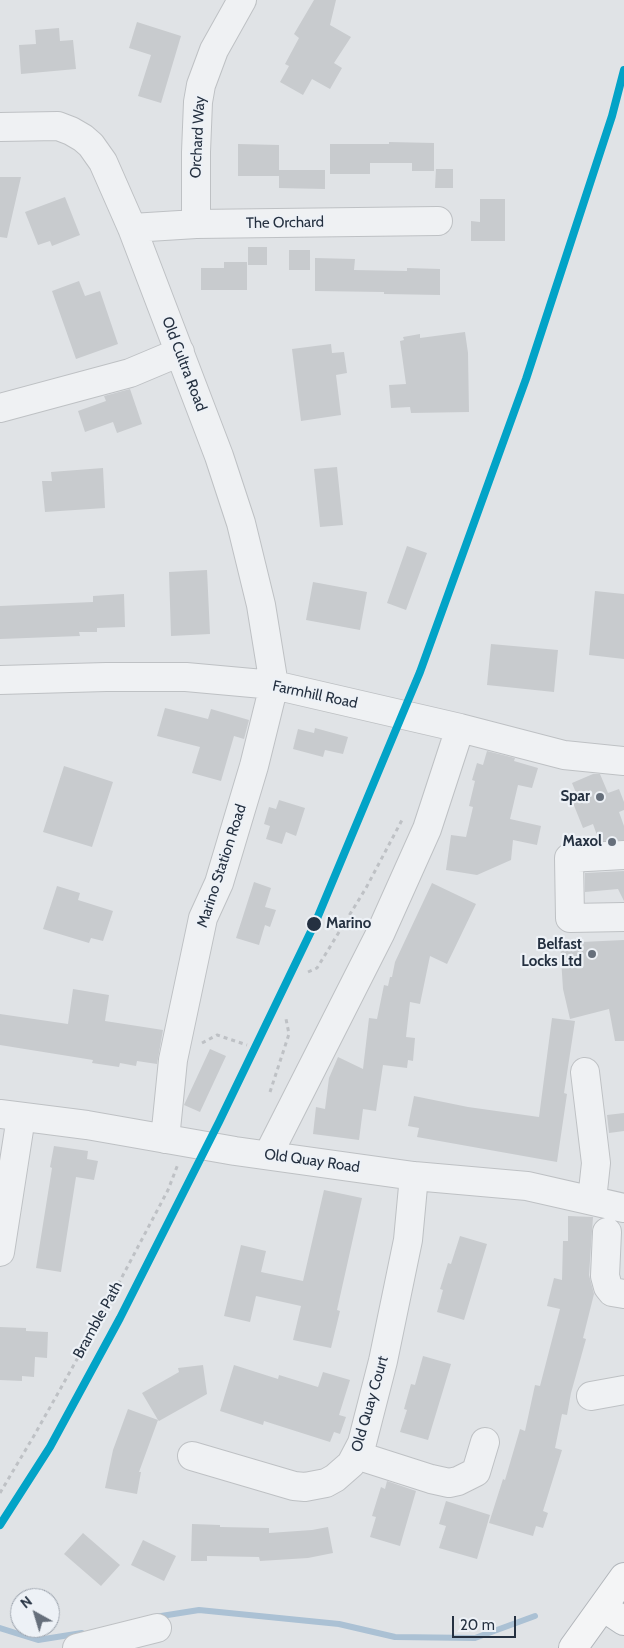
<!DOCTYPE html>
<html>
<head>
<meta charset="utf-8">
<style>
	body { margin:0 }
	#map { position:relative; width:624px; height:1648px; overflow:hidden; background:#e0e3e6; font-family:Cabin,sans-serif }
	canvas { display:block }
	.north { position:absolute; left:10px; top:1588px; width:50px; height:50px; box-sizing:border-box; background:#edf1f6; border:1px solid #9da4ae; border-radius:50%; rotate:321deg; font-size:14px; font-weight:700; line-height:20px; text-align:center; color:#253141 }
	.north::after { content:''; display:block; margin:auto; width:18px; height:22px; background:#666f7b; clip-path:polygon(50% 0,100% 100%,50% 72%,0 100%) }
	.scale { position:absolute; left:452px; top:1616px; width:64px; height:22px; box-sizing:border-box; border:2px solid #253141; border-top:0; padding-left:6px; font-size:15px; line-height:18px; white-space:nowrap; color:#253141; -webkit-text-stroke:4px #edf1f6; paint-order:stroke }
</style>
</head>
<body>
<div id="map">
<canvas width="624" height="1648"></canvas>
<div class="north">N</div>
<div class="scale">20 m</div>
</div>
<script>
const ctx = document.querySelector('canvas').getContext('2d');
ctx.lineJoin = 'round';
const poly = rows => new Path2D(rows.map(r => 'M' + r).join(''));
function strokePath(path, color, width, dash) { ctx.strokeStyle = color; ctx.lineWidth = width; ctx.lineCap = dash ? 'butt' : 'round'; ctx.setLineDash(dash || []); ctx.stroke(path); }
function fill(path, color) { ctx.fillStyle = color; ctx.fill(path, 'evenodd'); }
function label(font, color, halo, rows, align = 'center') {
  ctx.font = font + ' Cabin,sans-serif'; ctx.lineWidth = 4.5; ctx.setLineDash([]); ctx.textBaseline = 'middle'; ctx.strokeStyle = halo; ctx.fillStyle = color; for (const [text, x, y, turn = 0] of rows) {
    ctx.save(); ctx.translate(x, y); ctx.rotate((+turn || 0) * Math.PI / 180); ctx.textAlign = isNaN(turn) ? turn : align; if (halo) ctx.strokeText(text, 0, 0); ctx.fillText(text, 0, 0); ctx.restore();
  }
}
strokePath(poly([
	[155,1617,199,1610,339,1624,395,1637,475,1638,535,1616],
	[0,1628,38,1640,82,1633]
]), '#abc1d4', 6);
fill(poly([
	[314,0,336,0,330,25,351,37,334,63,342,68,330,89,312,79,303,95,280,82,289,66,285,64,299,38,294,34],
	[137,22,181,36,161,103,138,96,151,55,129,48],
	[59,28,60,41,73,40,76,69,21,74,19,45,36,44,35,30],
	[389,142,434,143,434,171,412,171,412,163,370,163,370,174,330,174,330,144,389,144],
	[238,144,279,145,279,176,238,176],
	[436,169,453,169,453,188,435,188],
	[279,170,325,170,325,189,279,188],
	[0,177,21,177,7,238,0,237],
	[65,197,80,235,52,246,50,241,38,245,25,212],
	[480,199,505,199,505,241,471,241,471,221,480,222],
	[248,247,267,247,267,265,248,265],
	[289,250,310,250,310,270,289,270],
	[315,258,355,259,354,270,407,271,407,268,440,269,440,295,384,294,384,292,315,291],
	[224,262,247,262,247,290,201,290,201,268,224,268],
	[79,281,85,296,100,291,118,344,76,359,52,291],
	[465,332,468,353,469,412,411,413,410,407,391,408,389,385,406,384,400,341,404,340,403,337,420,334,420,338],
	[331,344,332,353,344,352,347,373,336,375,341,415,301,421,292,349],
	[130,389,142,424,117,433,113,422,85,432,78,411,106,401,104,396],
	[337,467,343,525,320,527,314,469],
	[103,468,105,508,45,512,42,481,52,481,51,472],
	[407,546,427,553,406,610,387,603],
	[207,570,210,634,171,636,169,572],
	[313,582,367,592,360,630,306,620],
	[595,591,624,594,624,659,589,655],
	[124,594,125,627,97,628,97,632,79,632,80,636,0,639,0,606,93,602,93,596],
	[491,644,558,650,554,692,487,685],
	[165,708,208,719,211,709,249,720,244,739,234,736,221,781,192,773,200,747,157,736],
	[315,728,348,737,343,754,325,750,323,757,293,749,298,729,314,733],
	[487,751,515,758,514,761,538,768,532,788,518,785,510,819,541,826,537,845,513,840,511,860,477,875,446,870,451,835,466,837,473,807,469,806,475,781,472,780,477,763,483,765],
	[64,766,113,782,92,847,43,832],
	[593,774,600,774,608,793,619,789,624,802,624,810,619,812,624,826,624,840,599,841,593,824,583,828,573,803,579,800,572,783],
	[279,800,305,808,296,836,286,832,282,844,266,839,270,826,264,824,269,807,276,809],
	[624,871,624,901,618,889,585,892,585,873],
	[254,882,271,888,265,907,276,910,270,927,265,925,259,945,236,938],
	[432,883,476,904,447,964,430,956,420,1004,410,1002,406,1037,415,1038,413,1061,408,1060,407,1068,383,1065,376,1111,363,1109,359,1140,313,1134,316,1107,325,1109,329,1078,338,1057,363,1069,369,1018,377,1019,384,985,388,986,390,977,392,977,395,962],
	[57,886,80,893,78,900,113,911,103,941,91,938,89,943,43,929],
	[624,940,624,1041,615,1041,609,1009,570,1019,563,989,560,943],
	[73,989,109,995,105,1021,163,1030,157,1064,137,1061,136,1066,120,1063,119,1067,92,1063,93,1060,0,1045,0,1014,68,1024],
	[552,1018,575,1021,564,1093,567,1094,557,1162,417,1137,419,1128,408,1126,414,1096,468,1107,539,1117],
	[210,1049,226,1056,200,1112,184,1105],
	[624,1113,624,1131,609,1133,607,1115],
	[54,1146,88,1151,87,1159,98,1161,94,1180,76,1177,61,1272,36,1268,52,1168,50,1167],
	[324,1190,362,1198,337,1310,340,1311,331,1348,293,1340,301,1306,256,1296,250,1322,224,1316,241,1245,266,1251,261,1272,303,1281],
	[568,1216,593,1217,589,1275,594,1294,583,1338,586,1339,571,1393,567,1415,562,1414,555,1448,562,1450,543,1511,548,1513,543,1528,536,1526,533,1536,489,1523,503,1479,505,1480,520,1429,525,1431,535,1385,540,1386,560,1309,547,1306,554,1278,562,1280,563,1241,568,1241],
	[460,1236,487,1244,464,1320,437,1312,443,1290,440,1289,448,1263,451,1264],
	[0,1327,26,1328,26,1331,48,1332,47,1358,35,1357,34,1377,22,1376,22,1381,0,1380],
	[423,1356,451,1364,428,1440,400,1432,407,1410,404,1409,411,1384,415,1385],
	[203,1365,207,1394,159,1421,158,1420,139,1472,141,1472,137,1494,105,1488,113,1450,128,1409,158,1420,142,1393,179,1372,178,1368],
	[234,1365,278,1379,279,1375,318,1387,323,1372,350,1380,339,1415,346,1417,340,1434,334,1432,330,1442,264,1421,263,1425,220,1411],
	[387,1481,416,1491,400,1546,370,1537,376,1517,372,1516,381,1487,385,1489],
	[446,1501,490,1515,477,1559,439,1548,446,1526,439,1524],
	[192,1524,220,1525,220,1527,269,1528,269,1533,312,1530,328,1527,333,1553,308,1558,260,1561,259,1557,207,1556,207,1561,191,1561],
	[83,1533,120,1565,101,1586,64,1554],
	[143,1540,176,1556,164,1581,131,1565]
]), '#c8cbce');
const minor = poly([
	[0,127,58,126,71,131,83,138,91,145,103,162,132,228,219,456,241,523,261,605,274,685,254,766,219,883,203,918,173,1060,165,1139],
	[196,224,196,152,198,102,201,85,214,50,242,0],
	[132,228,196,224,438,221],
	[0,408,130,373,180,352],
	[0,680,106,677,186,677,274,685,460,728,564,755,624,761],
	[624,855,569,858,570,918,624,917],
	[585,1072,596,1163,592,1200],
	[0,1114,87,1125,235,1151,414,1176,527,1186,624,1208],
	[268,1155,380,934,427,829,460,728],
	[607,1232,605,1276,608,1287,612,1292,624,1294],
	[0,1252,21,1117],
	[591,1396,624,1390],
	[356,1455,431,1479,449,1483,458,1481,476,1472,485,1442],
	[192,1456,294,1486,305,1487,326,1483,335,1478,351,1464,362,1443,383,1361,408,1240,414,1176],
	[77,1648,157,1628]
]);
const highway = poly([
	[603,1607,624,1621],
	[573,1648,624,1577]
]);
strokePath(minor, '#bec1c4', 30);
strokePath(highway, '#b2b6bb', 30);
strokePath(poly([
	[308,972,317,968,366,888,402,820],
	[202,1043,217,1035,247,1045],
	[270,1092,289,1034,286,1019],
	[0,1493,35,1434,103,1313,168,1190,178,1164]
]), '#bec1c5', 3, [4, 4]);
strokePath(minor, '#eff1f3', 28);
strokePath(highway, '#f4f5f6', 28);
strokePath(poly([
	[0,1525,50,1447,120,1318,219,1122,316,921,420,672,526,379,612,116,624,70]
]), '#02a3c7', 8);
for (const [x, y, r, color] of [
	[600,797,5,"#666f7b"],
	[612,842,5,"#666f7b"],
	[314,924,8,"#253141"],
	[592,954,5,"#666f7b"]
]) { const dot = new Path2D(); dot.arc(x, y, r, 0, 2 * Math.PI); ctx.fillStyle = color; ctx.fill(dot); strokePath(dot, '#edf1f6', 2); }
label('15px', '#253141', '#edf1f6', [
	["Orchard Way",198,137,-87],
	["The Orchard",285,223,-1],
	["Old Cultra Road",184,364,69],
	["Farmhill Road",315,695,12],
	["Marino Station Road",222,866,-72],
	["Old Quay Road",312,1161,8],
	["Bramble Path",98,1320,-61],
	["Old Quay Court",370,1404,-74]
]);
label('bold 15px', '#253141', '#edf1f6', [
	["Spar",590,797],
	["Maxol",602,842],
	["Belfast",582,945],
	["Locks Ltd",582,962]
], 'right');
label('bold 15px', '#253141', '#edf1f6', [
	["Marino",326,924]
], 'left');
</script>
</body>
</html>
